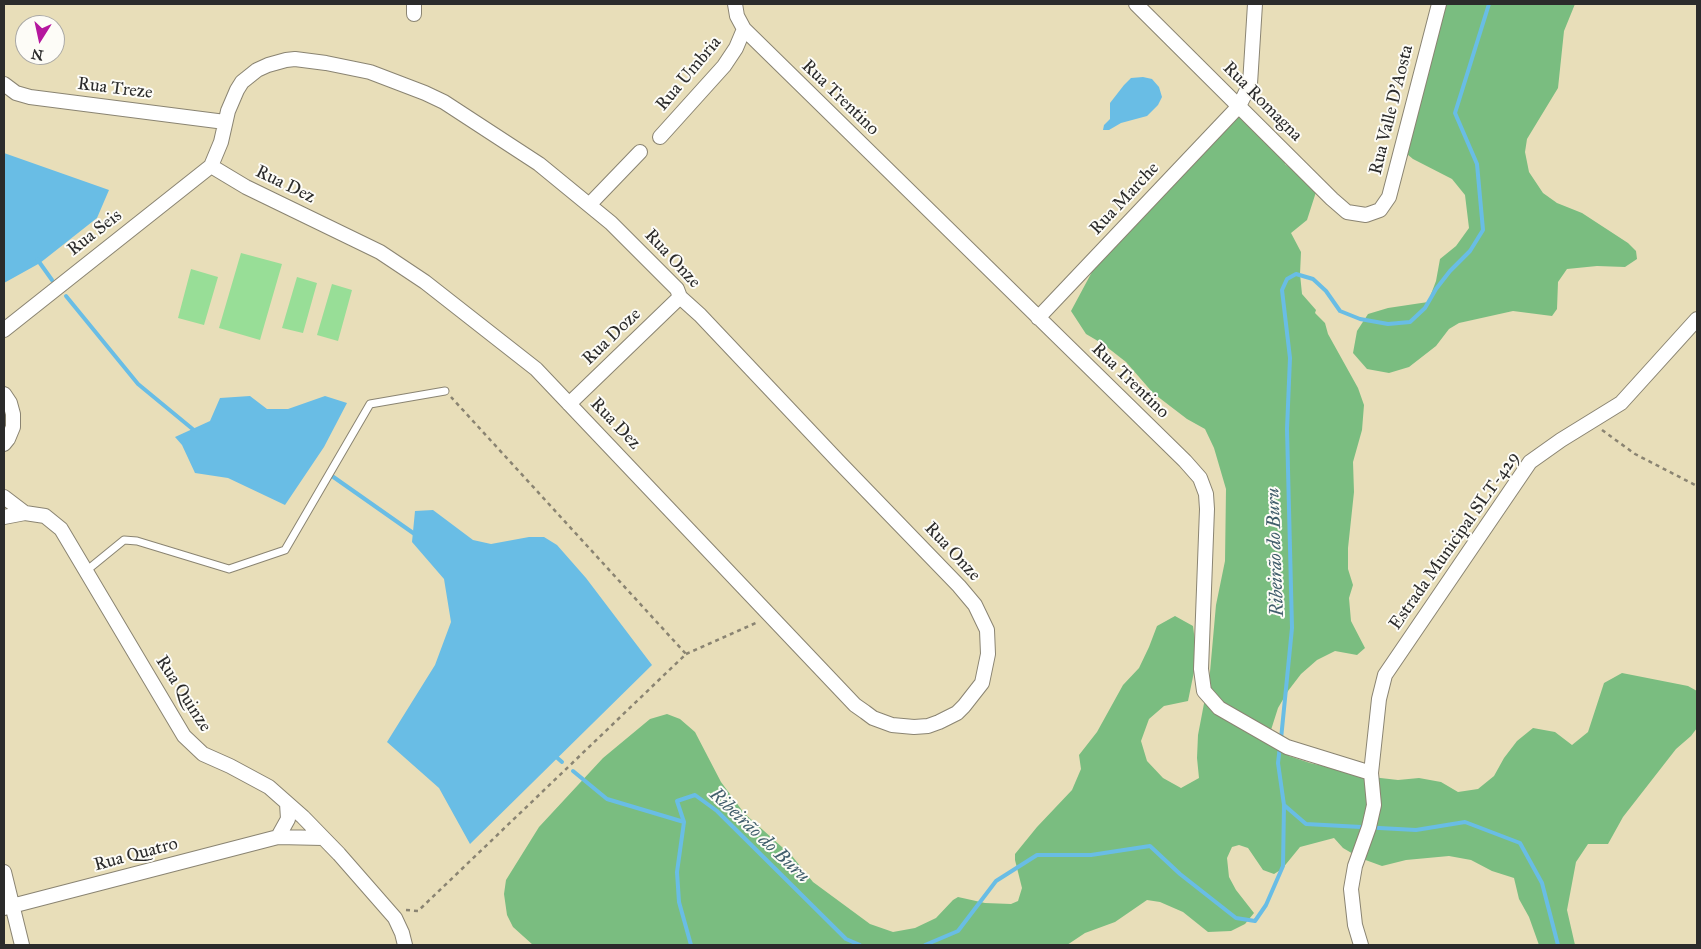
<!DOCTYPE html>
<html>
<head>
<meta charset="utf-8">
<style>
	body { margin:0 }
	#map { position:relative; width:1701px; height:949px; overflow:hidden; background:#e8deb9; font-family:"IM FELL Great Primer",serif }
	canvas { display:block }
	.frame { position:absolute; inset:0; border:5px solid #2b2b2b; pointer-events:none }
	.north { position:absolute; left:15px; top:15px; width:50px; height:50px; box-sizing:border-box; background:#fdfcf7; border:1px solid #a9a8a5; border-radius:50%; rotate:190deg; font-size:14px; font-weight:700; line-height:20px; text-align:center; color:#2b2b2b }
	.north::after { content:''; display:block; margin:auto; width:18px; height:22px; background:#b5179e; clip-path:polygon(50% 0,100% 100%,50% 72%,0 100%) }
</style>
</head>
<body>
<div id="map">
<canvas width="1701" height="949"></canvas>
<div class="frame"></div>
<div class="north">N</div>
</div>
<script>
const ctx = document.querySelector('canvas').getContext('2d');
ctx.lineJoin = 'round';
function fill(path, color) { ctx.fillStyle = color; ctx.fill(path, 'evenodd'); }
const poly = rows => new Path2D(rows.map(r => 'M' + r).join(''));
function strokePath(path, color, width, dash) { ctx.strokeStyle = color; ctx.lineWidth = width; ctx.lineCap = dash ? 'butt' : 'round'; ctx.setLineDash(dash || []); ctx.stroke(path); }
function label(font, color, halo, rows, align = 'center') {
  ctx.font = font + ' "IM FELL Great Primer",serif'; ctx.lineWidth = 4; ctx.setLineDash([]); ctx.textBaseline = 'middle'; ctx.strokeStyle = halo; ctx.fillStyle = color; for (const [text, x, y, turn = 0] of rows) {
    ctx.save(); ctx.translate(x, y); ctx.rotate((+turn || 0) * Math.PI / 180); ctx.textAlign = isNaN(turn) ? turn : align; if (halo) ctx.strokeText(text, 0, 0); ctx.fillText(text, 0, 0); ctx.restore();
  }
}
fill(poly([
	[241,253,282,264,260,340,219,328],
	[191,269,218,277,204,325,178,318],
	[297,277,317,283,303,333,282,328],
	[332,284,352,290,338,341,317,335]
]), '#98de97');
fill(poly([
	[1441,4,1575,4,1564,31,1558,88,1527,139,1525,152,1529,172,1543,193,1557,203,1582,213,1628,243,1636,251,1637,259,1625,267,1597,266,1567,269,1558,282,1557,309,1552,316,1513,311,1459,323,1449,329,1436,346,1409,367,1389,373,1367,369,1353,353,1357,331,1368,314,1388,308,1428,302,1436,281,1440,259,1456,246,1469,228,1465,195,1452,179,1413,159,1396,145],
	[1236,113,1282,143,1285,164,1302,177,1316,192,1307,220,1291,233,1301,252,1300,274,1302,294,1316,310,1315,313,1325,323,1328,334,1358,388,1364,405,1362,430,1353,462,1354,492,1348,548,1348,569,1353,585,1349,598,1351,621,1365,648,1357,655,1335,651,1317,660,1301,674,1288,691,1278,708,1271,730,1278,739,1276,741,1289,756,1310,763,1332,768,1354,775,1398,780,1419,778,1441,782,1458,792,1478,789,1494,776,1504,758,1517,741,1533,728,1555,732,1572,745,1588,732,1604,683,1622,673,1688,686,1697,691,1697,728,1691,736,1676,749,1623,817,1608,844,1588,844,1576,862,1567,910,1575,945,1539,945,1529,917,1519,899,1514,878,1492,871,1471,860,1449,856,1406,860,1382,866,1360,858,1343,848,1334,838,1300,847,1282,869,1274,874,1263,870,1248,848,1239,845,1232,847,1227,858,1229,877,1236,890,1254,913,1245,924,1231,931,1208,932,1183,912,1160,902,1147,900,1115,922,1085,933,1067,945,533,945,513,927,507,915,504,894,506,880,539,827,603,758,650,719,667,714,680,719,695,732,721,782,744,813,792,856,813,882,870,924,893,932,915,928,936,918,953,900,958,897,985,903,1011,904,1018,901,1022,888,1015,860,1015,854,1037,827,1072,790,1081,769,1079,755,1097,732,1123,685,1139,668,1149,647,1157,626,1175,616,1193,626,1197,657,1188,701,1164,706,1149,719,1141,741,1147,761,1163,778,1181,788,1199,778,1197,758,1198,735,1210,672,1216,605,1225,561,1226,489,1214,448,1205,429,1187,419,1153,393,1126,362,1103,344,1086,334,1071,311,1093,270,1145,203]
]), '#7abd80');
fill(poly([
	[1143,77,1152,79,1159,87,1162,97,1158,105,1147,116,1121,123,1109,130,1103,130,1104,125,1110,119,1110,103,1124,85,1131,78],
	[4,153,109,190,97,218,40,263,4,283],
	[250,396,267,409,288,409,325,396,347,403,324,447,285,505,228,478,195,473,182,445,175,437,210,421,220,398],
	[433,510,473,540,491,544,529,537,544,537,557,545,586,578,652,665,470,844,439,788,387,742,435,665,451,622,444,579,412,542,415,511]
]), '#69bde5');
strokePath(poly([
	[37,259,52,280],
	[66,296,138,384,195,431],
	[332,476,416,535],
	[1281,739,1292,628,1287,429,1290,358,1282,290,1287,279,1296,274,1313,279,1326,291,1340,311,1360,319,1388,324,1410,322,1425,308,1436,289,1450,271,1470,251,1483,230,1477,164,1455,113,1489,4],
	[554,755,562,762],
	[573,771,607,799,684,822],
	[1284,805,1306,824,1416,830,1465,822,1520,843,1542,883,1558,945],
	[691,945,679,902,677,872,684,822,677,801,695,795,717,811,846,939,860,945],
	[925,945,958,931,996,881,1037,855,1091,855,1150,846,1180,874,1236,918,1255,921,1266,905,1283,866,1284,805,1278,763,1280,746]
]), '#69bde5', 4);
const service = poly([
	[86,571,124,540,137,541,229,569,285,550,370,404,445,391]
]);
const minor = poly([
	[1136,4,1332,199,1347,212,1366,215,1380,210,1389,197,1439,4],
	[414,14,414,4],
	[744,29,1185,461,1200,478,1206,494,1207,509,1201,669,1204,691,1219,708,1287,747,1371,773],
	[295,59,326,63,370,72,425,93,444,102,539,164,611,223,677,289,680,297,700,315,839,462,959,586,975,605,987,630,988,654,982,683,964,706,957,713,939,722,928,726,914,727,892,725,873,718,865,712,855,705,536,369,425,282,380,252,246,187,211,166,221,142,228,111,237,90,242,82,257,70,268,65,286,60,295,59],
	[4,84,16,93,30,97,225,122],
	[660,137,724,66,736,48,744,29,737,16,735,4],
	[589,205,640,152],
	[1038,318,1239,106,1250,84,1255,4],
	[4,330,211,166],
	[4,394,10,403,13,414,13,427,8,439,4,444],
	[569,404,680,297],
	[4,497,25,513],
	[4,517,25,513,45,516,61,529,184,736,203,754,230,766,269,787,303,817,339,854,395,918,402,933,405,945],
	[278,837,288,819,287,803],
	[4,872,22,945],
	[4,908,278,837,323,838],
	[1361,945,1355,925,1351,889,1355,866,1369,827,1374,805,1371,773,1379,699,1385,675,1530,462,1561,440,1621,403,1697,319]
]);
strokePath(service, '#8a8472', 9);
strokePath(minor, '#8a8472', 16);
strokePath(poly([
	[1602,430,1635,454,1697,486],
	[686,654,758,622],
	[406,910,418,911,686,654,451,397]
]), '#8a8472', 2.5, [4, 4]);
strokePath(service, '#fff', 7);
strokePath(minor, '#fff', 14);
label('18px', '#2b2b2b', '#fdfcf7', [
	["Rua Umbria",689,74,-50],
	["Rua Treze",115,89,7],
	["Rua Trentino",840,98,44],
	["Rua Romagna",1262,102,45],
	["Rua Valle D'Aosta",1392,110,-76],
	["Rua Dez",285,185,26],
	["Rua Marche",1125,199,-47],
	["Rua Seis",95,233,-38],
	["Rua Onze",672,259,47],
	["Rua Doze",612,337,-44],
	["Rua Trentino",1130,381,44],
	["Rua Dez",615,424,46],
	["Estrada Municipal SLT-429",1455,541,-55],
	["Rua Onze",952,552,47],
	["Rua Quinze",183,694,57],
	["Rua Quatro",136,855,-15]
]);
label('italic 19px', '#415e6c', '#fdfcf7', [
	["Ribeirão do Buru",1276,552,-92],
	["Ribeirão do Buru",759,836,43]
]);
</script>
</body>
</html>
